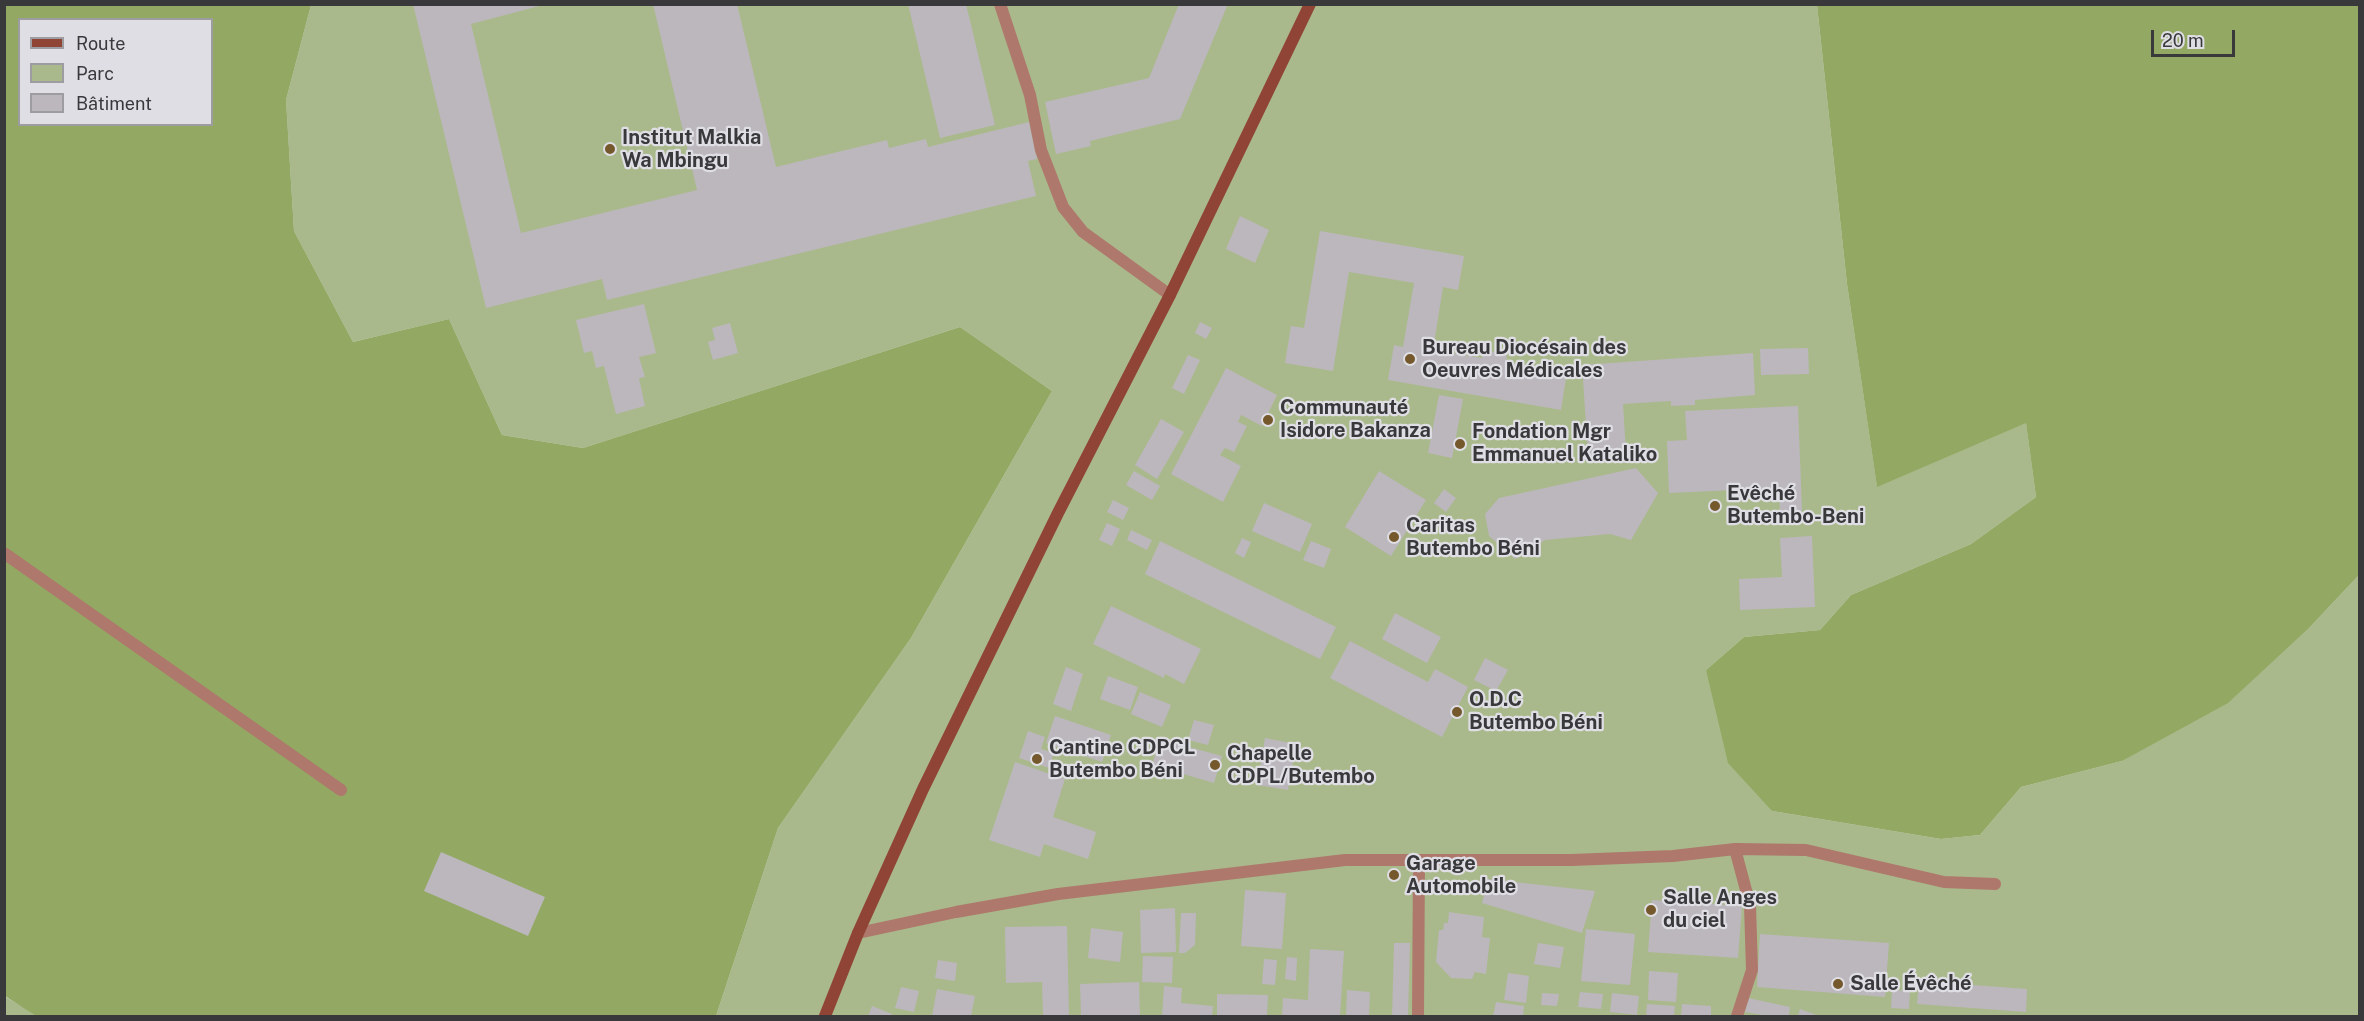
<!DOCTYPE html>
<html>
<head>
<meta charset="utf-8">
<style>
	body { margin:0 }
	#map { position:relative; width:2364px; height:1021px; overflow:hidden; background:#dedee4; font-family:"Public Sans",sans-serif }
	canvas { display:block }
	.frame { position:absolute; inset:0; border:6px solid #39393c; pointer-events:none }
	.legend { position:absolute; left:18px; top:18px; width:195px; height:108px; box-sizing:border-box; background:#dedee4; border:2px solid #9c9ca1; margin:0; padding:8px 10px; list-style:none; font-size:18px; color:#39393c }
	.legend li { display:flex; align-items:center; gap:12px; height:30px }
	.legend b { width:30px; border:2px solid #9c9ca1 }
	.scale { position:absolute; left:2151px; top:30px; width:84px; height:27px; box-sizing:border-box; border:3px solid #39393c; border-top:0; padding-left:8px; font-size:18px; line-height:21px; white-space:nowrap; color:#39393c; -webkit-text-stroke:4px #dedee4; paint-order:stroke }
</style>
</head>
<body>
<div id="map">
<canvas width="2364" height="1021"></canvas>
<div class="frame"></div>
<ul class="legend">
<li><b style="height:8px;background:#904435"></b>Route</li>
<li><b style="height:16px;background:#aab98b"></b>Parc</li>
<li><b style="height:16px;background:#bbb7bc"></b>Bâtiment</li>
</ul>
<div class="scale">20 m</div>
</div>
<script>
const ctx = document.querySelector('canvas').getContext('2d');
ctx.lineJoin = 'round';
function fill(path, color) { ctx.fillStyle = color; ctx.fill(path, 'evenodd'); }
const poly = rows => new Path2D(rows.map(r => 'M' + r).join(''));
function strokePath(path, color, width, dash) { ctx.strokeStyle = color; ctx.lineWidth = width; ctx.lineCap = dash ? 'butt' : 'round'; ctx.setLineDash(dash || []); ctx.stroke(path); }
function label(font, color, halo, rows, align = 'center') {
  ctx.font = font + ' "Public Sans",sans-serif'; ctx.lineWidth = 4.5; ctx.setLineDash([]); ctx.textBaseline = 'middle'; ctx.strokeStyle = halo; ctx.fillStyle = color; for (const [text, x, y, turn = 0] of rows) {
    ctx.save(); ctx.translate(x, y); ctx.rotate((+turn || 0) * Math.PI / 180); ctx.textAlign = isNaN(turn) ? turn : align; if (halo) ctx.strokeText(text, 0, 0); ctx.fillText(text, 0, 0); ctx.restore();
  }
}
fill(poly([
	[311,5,1817,5,1847,284,1877,486,2026,422,2036,497,1971,544,1851,595,1820,630,1744,637,1706,670,1772,811,1941,839,1980,835,2021,787,2122,761,2311,626,2359,575,2359,1016,716,1016,778,828,911,638,1052,391,960,327,583,448,502,435,449,319,353,342,294,231,286,100],
	[4,996,28,1010,36,1016,5,1016]
]), '#aab98b');
fill(poly([
	[4,5,311,5,286,100,294,231,353,342,449,319,502,435,583,448,960,327,1052,391,911,638,778,828,716,1016,36,1016,5,996],
	[20,20,212,20,212,124,20,124],
	[1817,5,2359,5,2359,575,2311,626,2228,703,2122,761,2021,787,1980,835,1941,839,1772,811,1728,763,1706,670,1744,637,1820,630,1851,595,1971,544,2036,497,2026,423,1877,487,1847,284]
]), '#93a963');
fill(poly([
	[413,4,547,4,471,24,521,233,697,190,653,4,737,4,776,167,887,140,889,148,926,139,928,147,1029,122,1037,159,1028,161,1036,196,607,300,602,279,486,308],
	[908,4,966,4,995,125,940,138],
	[1179,4,1228,4,1180,119,1090,141,1091,146,1056,154,1045,102,1149,78],
	[1240,216,1269,230,1255,263,1226,249],
	[1320,231,1464,256,1458,290,1443,287,1433,350,1482,358,1483,350,1507,354,1506,362,1567,372,1561,410,1388,380,1394,345,1403,347,1414,283,1349,272,1333,371,1285,363,1291,326,1304,328],
	[644,304,656,353,639,357,645,377,639,378,645,406,616,414,604,366,596,368,592,351,584,353,576,320],
	[1200,322,1212,328,1206,339,1195,333],
	[730,323,738,353,713,360,708,342,715,340,712,328],
	[1808,348,1809,374,1761,375,1760,349],
	[1753,353,1755,395,1695,400,1695,405,1671,406,1671,401,1623,404,1626,452,1588,455,1582,365],
	[1188,355,1200,360,1184,394,1172,388],
	[1226,368,1277,395,1262,426,1241,415,1238,422,1247,426,1234,452,1225,448,1220,455,1241,466,1223,502,1171,474],
	[1439,395,1463,399,1452,458,1428,453],
	[1798,406,1802,511,1780,512,1779,488,1669,493,1667,441,1687,440,1685,411],
	[1161,419,1184,432,1157,479,1135,465],
	[1636,468,1658,493,1631,540,1610,534,1545,540,1515,559,1489,536,1485,514,1499,498],
	[1134,471,1160,486,1152,500,1126,485],
	[1379,471,1426,500,1391,556,1345,527],
	[1444,489,1456,498,1446,512,1434,503],
	[1113,500,1129,508,1123,520,1107,512],
	[1264,503,1312,524,1300,552,1252,531],
	[1107,523,1120,529,1112,546,1099,540],
	[1131,530,1152,540,1147,550,1127,540],
	[1812,536,1815,607,1740,610,1739,579,1782,577,1780,538],
	[1242,538,1251,542,1244,558,1235,553],
	[1160,541,1336,627,1320,659,1145,574],
	[1311,541,1331,549,1324,568,1303,560],
	[1111,606,1201,649,1184,684,1165,674,1164,678,1093,644],
	[1395,613,1441,637,1427,663,1382,639],
	[1350,641,1428,682,1435,669,1468,687,1442,737,1330,678],
	[1485,658,1508,670,1496,691,1474,680],
	[1066,667,1083,674,1071,711,1053,704],
	[1108,676,1138,687,1130,710,1100,699],
	[1140,692,1171,705,1162,727,1131,714],
	[1055,716,1111,735,1102,762,1046,743],
	[1194,720,1214,725,1208,745,1188,740],
	[1028,731,1045,737,1041,749,1054,753,1049,768,1019,758],
	[1265,738,1296,744,1288,790,1257,785],
	[1160,739,1222,756,1214,783,1152,765],
	[1015,762,1065,779,1053,817,1096,832,1088,859,1044,844,1040,857,989,840],
	[441,852,545,897,528,936,424,891],
	[1488,879,1595,891,1582,933,1482,903],
	[1245,890,1286,893,1282,949,1241,946],
	[1652,900,1742,906,1738,958,1648,952],
	[1175,908,1176,952,1141,953,1140,910],
	[1449,912,1484,917,1482,937,1490,938,1486,974,1475,972,1472,979,1451,978,1436,962,1439,930,1443,930,1444,923,1448,923],
	[1181,913,1196,913,1195,945,1185,953,1179,953],
	[1067,926,1069,1016,1043,1016,1042,982,1006,983,1005,927],
	[1091,928,1123,932,1120,962,1088,958],
	[1586,929,1635,934,1630,985,1581,981],
	[1760,934,1889,943,1885,997,1757,987],
	[1394,943,1410,943,1408,1016,1392,1016],
	[1538,943,1564,947,1560,968,1534,964],
	[1310,949,1344,951,1340,1016,1282,1016,1283,998,1308,1000],
	[1143,956,1173,957,1172,983,1142,982],
	[1287,957,1297,958,1296,981,1285,979],
	[1264,959,1277,960,1275,985,1262,984],
	[938,960,957,963,955,981,935,978],
	[1649,971,1678,973,1676,1002,1648,1000],
	[1508,973,1529,976,1526,1003,1504,1000],
	[1919,981,2027,989,2026,1012,1917,1004],
	[1139,982,1140,1016,1081,1016,1080,984],
	[1164,986,1182,988,1181,1003,1213,1006,1212,1016,1162,1016],
	[901,987,919,991,914,1012,895,1008],
	[937,989,975,996,971,1016,932,1016],
	[1347,990,1370,992,1369,1016,1346,1016],
	[1892,990,1910,991,1909,1009,1891,1008],
	[1580,992,1603,994,1601,1009,1578,1007],
	[1542,993,1559,994,1557,1006,1541,1005],
	[1612,993,1639,996,1637,1015,1610,1012],
	[1217,994,1268,995,1267,1016,1217,1016],
	[1748,998,1790,1007,1789,1016,1768,1016,1745,1012],
	[1496,1002,1524,1006,1523,1016,1493,1016],
	[1647,1004,1675,1006,1674,1016,1646,1016],
	[1682,1004,1711,1006,1711,1016,1681,1016],
	[872,1006,892,1014,891,1016,868,1016],
	[1800,1009,1819,1016,1798,1016]
]), '#bbb7bc');
strokePath(poly([
	[1000,4,1030,95,1041,150,1063,207,1083,232,1170,295],
	[4,553,341,790],
	[1735,849,1750,905,1752,970,1737,1016],
	[858,933,956,912,1058,894,1345,860,1572,860,1673,856,1735,849,1806,850,1944,882,1995,884],
	[1418,1016,1419,861]
]), '#ae786c', 12);
strokePath(poly([
	[825,1016,858,933,923,789,1058,513,1170,295,1310,4]
]), '#904435', 12);
for (const [x, y, r, color] of [
	[610,149,6,"#75582b"],
	[1410,359,6,"#75582b"],
	[1268,420,6,"#75582b"],
	[1460,444,6,"#75582b"],
	[1715,506,6,"#75582b"],
	[1394,537,6,"#75582b"],
	[1457,712,6,"#75582b"],
	[1037,759,6,"#75582b"],
	[1215,765,6,"#75582b"],
	[1394,875,6,"#75582b"],
	[1651,910,6,"#75582b"],
	[1838,984,6,"#75582b"]
]) { const dot = new Path2D(); dot.arc(x, y, r, 0, 2 * Math.PI); ctx.fillStyle = color; ctx.fill(dot); strokePath(dot, '#dedee4', 2); }
label('bold 20px', '#39393c', '#dedee4', [
	["Institut Malkia",622,138],
	["Wa Mbingu",622,161],
	["Bureau Diocésain des",1422,348],
	["Oeuvres Médicales",1422,371],
	["Communauté",1280,408],
	["Isidore Bakanza",1280,431],
	["Fondation Mgr",1472,432],
	["Emmanuel Kataliko",1472,455],
	["Evêché",1727,494],
	["Butembo-Beni",1727,517],
	["Caritas",1406,526],
	["Butembo Béni",1406,549],
	["O.D.C",1469,700],
	["Butembo Béni",1469,723],
	["Cantine CDPCL",1049,748],
	["Butembo Béni",1049,771],
	["Chapelle",1227,754],
	["CDPL/Butembo",1227,777],
	["Garage",1406,864],
	["Automobile",1406,887],
	["Salle Anges",1663,898],
	["du ciel",1663,921],
	["Salle Évêché",1850,984]
], 'left');
</script>
</body>
</html>
